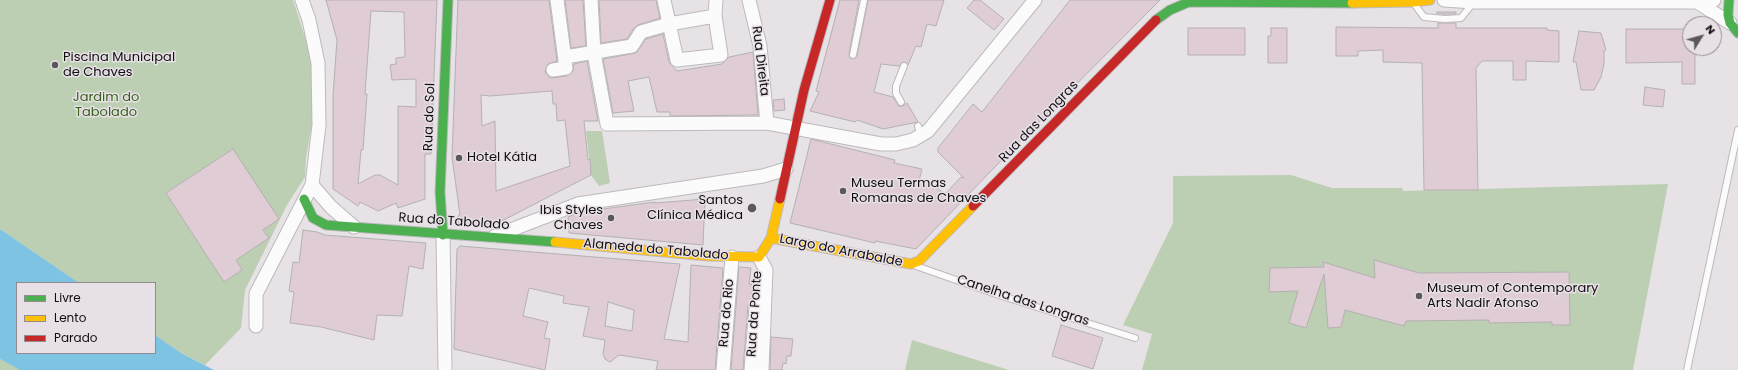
<!DOCTYPE html>
<html>
<head>
<meta charset="utf-8">
<style>
	body { margin:0 }
	#map { position:relative; width:1738px; height:370px; overflow:hidden; background:#e6e2e6; font-family:Poppins,sans-serif }
	canvas { display:block }
	.legend { position:absolute; left:16px; top:282px; width:140px; height:72px; box-sizing:border-box; background:#e8e0e7; border:1px solid #928c91; margin:0; padding:5px 7px; list-style:none; font-size:12px; color:#100e10 }
	.legend li { display:flex; align-items:center; gap:8px; height:20px }
	.legend b { width:20px; border:1px solid #928c91 }
	.north { position:absolute; left:1682px; top:16px; width:40px; height:40px; box-sizing:border-box; background:#e8e0e7; border:1px solid #928c91; border-radius:50%; rotate:53deg; font-size:11px; font-weight:700; line-height:16px; text-align:center; color:#100e10 }
	.north::after { content:''; display:block; margin:auto; width:14px; height:18px; background:#5b585b; clip-path:polygon(50% 0,100% 100%,50% 72%,0 100%) }
</style>
</head>
<body>
<div id="map">
<canvas width="1738" height="370"></canvas>
<ul class="legend">
<li><b style="height:5px;background:#4caf50"></b>Livre</li>
<li><b style="height:5px;background:#ffc107"></b>Lento</li>
<li><b style="height:5px;background:#c62828"></b>Parado</li>
</ul>
<div class="north">N</div>
</div>
<script>
const ctx = document.querySelector('canvas').getContext('2d');
ctx.lineJoin = 'round';
function fill(path, color) { ctx.fillStyle = color; ctx.fill(path, 'evenodd'); }
const poly = rows => new Path2D(rows.map(r => 'M' + r).join(''));
function strokePath(path, color, width, dash) { ctx.strokeStyle = color; ctx.lineWidth = width; ctx.lineCap = dash ? 'butt' : 'round'; ctx.setLineDash(dash || []); ctx.stroke(path); }
function label(font, color, halo, rows, align = 'center') {
  ctx.font = font + ' Poppins,sans-serif'; ctx.lineWidth = 3; ctx.setLineDash([]); ctx.textBaseline = 'middle'; ctx.strokeStyle = halo; ctx.fillStyle = color; for (const [text, x, y, turn = 0] of rows) {
    ctx.save(); ctx.translate(x, y); ctx.rotate((+turn || 0) * Math.PI / 180); ctx.textAlign = isNaN(turn) ? turn : align; if (halo) ctx.strokeText(text, 0, 0); ctx.fillText(text, 0, 0); ctx.restore();
  }
}
fill(poly([
	[0,0,293,0,312,59,312,124,306,158,305,177,287,205,245,290,241,328,205,365,181,353,155,335,155,283,79,283,0,229],
	[233,149,263,229,268,238,236,260,242,270,224,281,166,193],
	[586,131,602,131,610,183,599,186,591,175],
	[1291,175,1332,188,1402,188,1403,191,1668,184,1633,370,1142,370,1152,334,1123,325,1173,223,1173,176],
	[912,340,1009,370,905,370],
	[0,359,17,368,20,370,0,370]
]), '#bccfb2');
fill(poly([
	[0,229,79,283,17,283,17,353,155,353,155,335,181,353,214,370,20,370,0,359]
]), '#7ec3e1');
const building = poly([
	[326,0,437,0,431,154,425,154,425,199,398,208,396,203,378,211,360,202,358,206,333,189,333,95,337,40,326,0],
	[371,11,404,12,405,57,396,58,396,64,390,65,392,80,416,79,416,107,398,106,398,185,380,175,375,175,358,184,361,150,363,150,367,94,365,94,371,11],
	[458,0,549,0,557,61,548,64,545,72,550,78,567,76,573,71,574,64,587,61,598,121,584,121,588,160,590,159,591,175,490,227,459,224,458,216,460,215,452,157,458,0],
	[552,91,553,104,556,104,557,121,565,120,570,166,496,191,495,121,482,126,481,95,490,96,552,91],
	[565,0,583,0,586,46,571,48,565,0],
	[599,0,656,0,660,18,638,25,634,28,627,39,601,43,599,0],
	[840,0,859,0,849,54,850,58,853,59,857,56,868,0,944,0,936,26,927,24,921,47,916,46,908,65,904,62,899,66,881,64,874,92,893,97,899,106,903,106,907,103,918,122,883,129,857,120,855,122,810,111,819,92,816,91,840,0],
	[974,0,980,0,1004,19,994,30,967,8,974,0],
	[1070,0,1160,0,1016,145,916,249,875,241,875,243,790,223,811,139,895,160,894,163,922,169,919,181,929,182,945,194,961,177,964,178,938,152,938,148,973,104,982,112,1070,0],
	[1437,12,1456,12,1456,14,1437,14,1437,12],
	[1438,23,1456,23,1456,28,1547,28,1547,30,1559,31,1559,62,1526,61,1526,80,1513,80,1513,61,1482,61,1476,68,1478,190,1424,190,1422,63,1383,62,1383,50,1358,51,1358,56,1336,56,1336,27,1438,28,1438,23],
	[1188,28,1245,28,1245,55,1188,55,1188,28],
	[1271,28,1287,28,1287,63,1268,63,1268,36,1271,36,1271,28],
	[1626,29,1690,29,1690,48,1695,48,1695,84,1682,84,1682,62,1626,63,1626,29],
	[1579,31,1601,33,1606,50,1604,51,1604,64,1601,77,1594,90,1581,90,1576,62,1573,62,1579,31],
	[663,34,669,62,677,71,722,64,729,57,753,52,758,115,670,116,670,112,657,112,649,77,628,81,634,111,613,113,603,59,636,53,646,39,663,34],
	[1645,87,1665,90,1663,107,1643,105,1645,87],
	[784,99,785,110,774,111,773,100,784,99],
	[233,149,279,219,263,230,269,238,236,260,242,270,224,282,166,193,233,149],
	[705,199,703,245,569,233,568,217,580,212,655,202,655,203,705,199],
	[303,230,317,232,325,235,426,243,423,269,409,266,402,316,377,315,374,340,321,327,290,323,294,292,289,291,293,262,299,263,303,230],
	[460,246,680,264,664,339,688,342,691,265,723,268,715,370,656,370,658,361,619,355,610,362,605,359,603,354,605,340,583,336,589,307,563,303,564,296,529,288,523,316,548,322,544,338,550,339,545,370,454,349,457,249,460,246],
	[608,302,634,310,632,331,605,326,608,302],
	[1374,260,1419,273,1569,272,1570,325,1552,325,1552,322,1489,323,1489,320,1406,321,1404,326,1345,310,1341,327,1328,328,1324,274,1306,328,1289,323,1298,291,1269,292,1270,268,1324,267,1323,262,1375,278,1374,260],
	[739,267,751,268,749,284,752,284,752,300,748,305,743,370,731,370,739,267],
	[1061,325,1103,338,1093,369,1052,356,1061,325],
	[771,337,793,339,791,356,787,356,786,364,783,363,782,370,770,370,771,337]
]);
fill(building, '#dfccd4');
strokePath(building, '#b4b0b3', 1);
const lane = poly([
	[1415,5,1424,17,1445,19,1461,18,1473,3],
	[853,55,864,0],
	[901,102,896,93,896,86,904,66],
	[918,126,921,136],
	[916,266,1002,296,1135,338],
	[1687,370,1738,130]
]);
const street = poly([
	[591,0,594,53,607,124,767,123,881,144,896,144,913,140,928,131,1035,0],
	[664,0,677,60,721,55,715,16,716,0],
	[749,0,760,46,767,123],
	[1444,0,1474,2,1697,2,1714,0],
	[1697,2,1730,23],
	[565,57,632,46,641,32,669,24,715,16],
	[553,70,566,68,557,0],
	[312,185,331,207,354,227],
	[443,235,445,370],
	[495,236,578,204,763,176,786,169],
	[759,257,766,270,762,370],
	[256,326,256,294,312,185,319,125,318,63,309,20,302,0],
	[723,370,732,257],
	[751,370,756,306]
]);
const fast = poly([
	[1729,0,1728,15,1730,23,1738,33],
	[1156,20,1170,10,1189,2,1352,3],
	[304,199,313,218,326,225,555,242],
	[443,235,440,192,448,0]
]);
const slow = poly([
	[1352,3,1413,2,1430,0],
	[771,238,911,264,919,261,973,206],
	[555,242,708,256,759,257,771,238,780,199]
]);
const jam = poly([
	[780,199,804,90,830,0],
	[973,206,1156,20]
]);
strokePath(lane, '#bdb9bc', 8);
strokePath(street, '#bdb9bc', 15);
strokePath(fast, '#bdb9bc', 11);
strokePath(slow, '#bdb9bc', 11);
strokePath(jam, '#bdb9bc', 11);
strokePath(lane, '#fbfbfb', 6);
strokePath(street, '#fbfbfb', 13);
strokePath(fast, '#4caf50', 9);
strokePath(slow, '#ffc107', 9);
strokePath(jam, '#c62828', 9);
for (const [x, y, r, color] of [
	[55,65,4,"#5b585b"],
	[459,158,4,"#5b585b"],
	[843,191,4,"#5b585b"],
	[752,208,5,"#5b585b"],
	[611,218,4,"#5b585b"],
	[1419,296,4,"#5b585b"]
]) { const dot = new Path2D(); dot.arc(x, y, r, 0, 2 * Math.PI); ctx.fillStyle = color; ctx.fill(dot); strokePath(dot, '#e8e0e7', 1.5); }
label('13px', '#100e10', '#e8e0e7', [
	["Piscina Municipal",63,58],
	["de Chaves",63,73],
	["Hotel Kátia",467,158],
	["Museu Termas",851,184],
	["Romanas de Chaves",851,199],
	["Santos",743,201,"right"],
	["Clínica Médica",743,216,"right"],
	["Ibis Styles",603,211,"right"],
	["Chaves",603,226,"right"],
	["Museum of Contemporary",1427,289],
	["Arts Nadir Afonso",1427,304]
], 'left');
label('13px', '#100e10', '#e8e0e7', [
	["Rua Direita",760,61,83],
	["Rua do Sol",430,117,-88],
	["Rua das Longras",1039,122,-46],
	["Rua do Tabolado",454,222,4],
	["Alameda do Tabolado",656,250,5],
	["Largo do Arrabalde",841,251,11],
	["Canelha das Longras",1023,301,18],
	["Rua do Rio",727,313,-85],
	["Rua da Ponte",755,314,-86]
]);
label('13px', '#35611a', '#e8e0e7', [
	["Jardim do",106,98],
	["Tabolado",106,113]
]);
</script>
</body>
</html>
